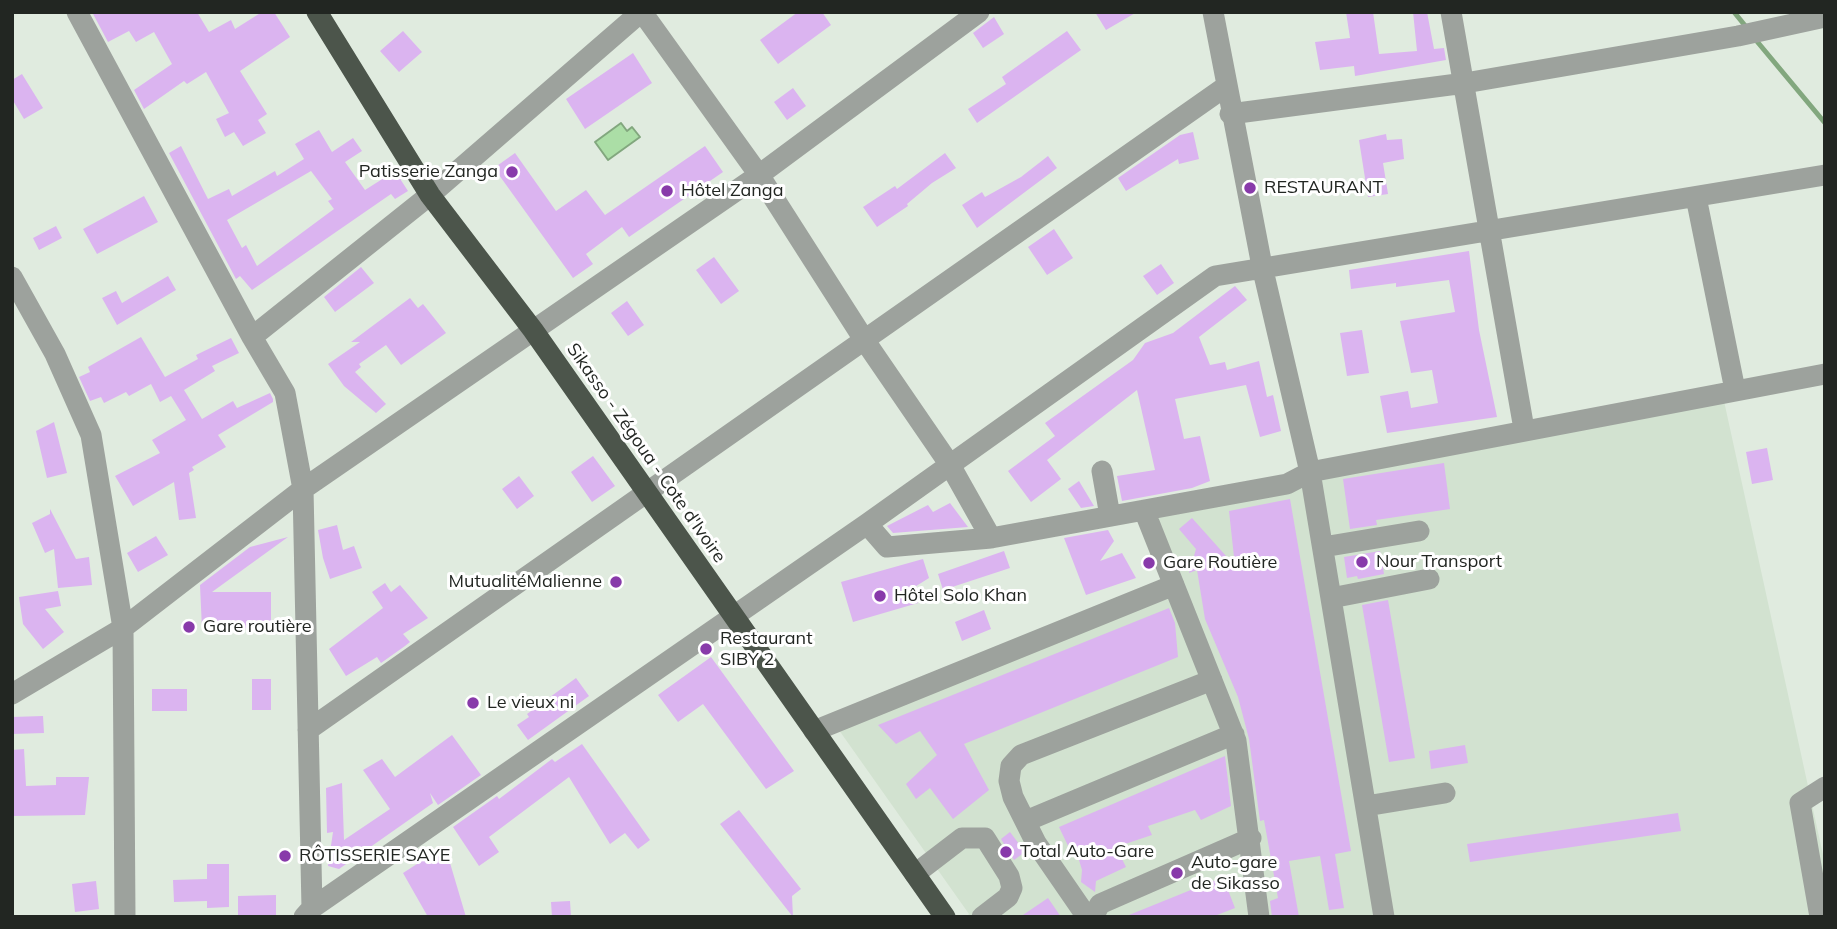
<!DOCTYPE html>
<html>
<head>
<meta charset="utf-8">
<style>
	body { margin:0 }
	#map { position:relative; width:1837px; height:929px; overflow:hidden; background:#e0ebdf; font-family:Mulish,sans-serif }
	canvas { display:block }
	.frame { position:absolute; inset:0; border:14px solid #222622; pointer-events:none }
</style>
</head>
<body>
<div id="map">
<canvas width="1837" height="929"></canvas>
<div class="frame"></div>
</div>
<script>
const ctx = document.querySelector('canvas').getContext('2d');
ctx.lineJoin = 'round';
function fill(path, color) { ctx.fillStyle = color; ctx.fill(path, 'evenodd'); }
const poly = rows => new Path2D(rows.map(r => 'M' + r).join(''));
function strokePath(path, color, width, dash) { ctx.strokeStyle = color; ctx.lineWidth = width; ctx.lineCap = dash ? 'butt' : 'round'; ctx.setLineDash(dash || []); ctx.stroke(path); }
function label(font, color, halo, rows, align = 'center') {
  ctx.font = font + ' Mulish,sans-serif'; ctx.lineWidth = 6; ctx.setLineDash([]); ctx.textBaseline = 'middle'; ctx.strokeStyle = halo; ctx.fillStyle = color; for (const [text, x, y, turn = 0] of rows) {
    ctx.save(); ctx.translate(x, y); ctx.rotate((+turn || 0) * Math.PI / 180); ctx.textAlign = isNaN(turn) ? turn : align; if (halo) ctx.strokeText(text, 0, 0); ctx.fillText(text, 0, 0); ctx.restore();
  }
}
fill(poly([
	[1724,401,1825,864,1825,917,966,917,969,914,829,716,1165,581,1140,514]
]), '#d2e2d0');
const water = poly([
	[621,123,627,131,632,127,640,137,608,160,595,142,621,123]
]);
fill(water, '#abdea6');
strokePath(water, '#82a77e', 2);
strokePath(poly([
	[1734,12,1747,28],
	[1755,39,1825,123]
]), '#82a77e', 5);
fill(poly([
	[92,12,197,12,209,32,231,20,235,29,262,12,274,12,290,37,240,71,267,114,258,120,266,133,243,146,234,132,225,137,216,119,229,113,206,72,187,84,184,81,144,109,134,90,172,64,154,32,136,42,129,31,108,42],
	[798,12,822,12,831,25,778,64,760,40],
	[1095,12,1137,12,1106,30],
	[1346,12,1373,12,1379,54,1417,51,1413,12,1427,12,1434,49,1444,48,1446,60,1355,76,1354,66,1320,70,1315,42,1350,38],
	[994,17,1004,34,983,48,973,33],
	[403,31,422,52,399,72,380,51],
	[1067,31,1081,50,977,123,968,109,1006,84,1002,77],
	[633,53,652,83,585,129,566,99],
	[22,74,43,108,24,119,12,99,12,80],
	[793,88,806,106,787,120,774,102],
	[319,130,332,152,353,138,362,151,345,162,365,190,395,171,408,191,395,199,391,194,252,290,240,276,236,279,169,153,181,146,208,199,229,189,232,196,275,171,277,176,304,159,295,144],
	[311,171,332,199,328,201,334,209,257,266,246,245,242,248,227,220],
	[1193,132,1199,159,1179,164,1178,159,1126,191,1118,178,1180,135],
	[1386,134,1387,140,1402,139,1404,159,1383,163,1388,194,1368,197,1359,140],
	[705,146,723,172,629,237,622,227,586,254,593,264,573,278,494,168,515,153,556,211,586,190,605,215],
	[945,153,956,168,932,183,907,204,908,206,877,227,863,207,895,186,897,189],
	[1048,156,1057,168,977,228,962,205,982,192,985,197,1021,177],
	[144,196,158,222,97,254,83,229],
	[56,226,62,238,39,250,33,238],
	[1054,229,1073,258,1047,275,1028,247],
	[1469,251,1479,330,1497,417,1387,433,1380,396,1408,391,1411,408,1438,403,1432,370,1411,373,1400,321,1455,312,1449,280,1396,287,1396,283,1351,289,1349,270],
	[714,257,739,291,721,304,696,270],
	[1161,264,1174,283,1157,295,1143,276],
	[361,267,374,283,335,312,324,297],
	[168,276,176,290,117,325,102,298,116,291,122,303],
	[1235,286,1247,300,1199,337,1210,365,1225,362,1227,370,1259,361,1267,397,1273,395,1281,431,1260,437,1246,385,1175,399,1184,439,1200,436,1210,481,1192,488,1122,501,1117,476,1155,470,1137,390,1047,460,1061,479,1031,502,1008,471,1055,436,1045,423,1133,360,1145,343,1173,333],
	[410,298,418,308,423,304,446,333,401,365,386,345,359,364,361,367,355,372,386,404,376,413,344,386,328,364,360,342,351,342],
	[627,301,644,325,628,336,611,313],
	[1362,330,1369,373,1347,376,1340,333],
	[141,337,165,377,198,359,196,355,231,338,239,353,212,366,215,371,184,390,202,419,233,401,237,408,270,393,273,399,273,402,218,435,226,447,192,467,194,470,189,473,196,518,179,520,174,482,133,506,115,476,160,453,152,440,186,420,171,396,160,402,151,384,129,396,126,392,104,403,101,397,90,401,79,377,90,372,88,367],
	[54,422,67,473,47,478,36,431],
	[1767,448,1773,480,1752,484,1746,452],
	[593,456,615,486,592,502,571,472],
	[1444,463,1450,509,1376,520,1377,525,1350,529,1343,479],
	[519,476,534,496,517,509,502,489],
	[1079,481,1094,506,1081,508,1068,489],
	[1290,499,1351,851,1335,854,1344,908,1329,910,1320,856,1289,861,1299,917,1272,917,1270,901,1278,898,1264,820,1260,821,1249,739,1238,697,1205,619,1197,570,1189,573,1196,549,1179,529,1192,518,1235,566,1229,511],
	[950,503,968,527,893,533,887,526,928,505,933,512],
	[50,509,76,559,89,557,92,585,58,588,54,549,45,553,32,523,50,514],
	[337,525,343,550,354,546,362,568,330,579,323,558,318,530],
	[1108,530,1114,541,1100,561,1122,553,1136,578,1086,595,1064,538],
	[156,536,168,555,138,572,127,553],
	[288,537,212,592,271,592,271,628,202,629,200,585,250,547],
	[1004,551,1010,568,943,590,938,574],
	[1380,551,1384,574,1358,579,1357,576,1347,578,1344,557],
	[923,559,929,578,913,588,918,603,853,622,841,582],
	[385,583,391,592,400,585,428,618,403,634,410,642,405,646,381,663,377,657,346,676,329,649,383,608,372,592],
	[58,591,61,606,45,609,64,632,43,649,23,624,19,597],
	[1388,600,1415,758,1389,762,1362,605],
	[1169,608,1175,623,1178,657,964,744,989,790,953,819,930,788,916,799,906,784,937,755,920,731,896,744,878,725],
	[984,610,991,629,962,641,955,622],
	[711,657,794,771,766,789,703,704,678,722,658,695],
	[576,678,589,696,528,740,517,725,529,717,527,714],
	[252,679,271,679,271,710,252,710],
	[152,689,187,689,187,711,152,711],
	[43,716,44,733,12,734,12,717],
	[452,735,481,775,438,805,430,793,433,803,339,869,328,866,333,832,327,833,326,788,342,783,344,840,390,809,363,770,382,759,395,777],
	[582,744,650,840,638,849,625,833,610,844,569,777,489,837,499,852,479,866,453,827,497,796,499,799,552,759,555,762],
	[1465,745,1468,763,1431,769,1429,751],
	[24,749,26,786,56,785,56,777,89,777,85,815,12,816,12,750],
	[1225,756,1231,806,1201,820,1195,810,1148,826,1152,835,1116,847,1126,867,1096,881,1095,892,1081,882,1082,870,1076,850,1071,852,1059,827],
	[739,810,801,889,792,896,793,917,720,824],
	[1678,813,1681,831,1470,862,1467,844],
	[1010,832,1025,852,1014,860,1001,839],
	[445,846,466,917,428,917,403,873],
	[207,864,229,864,229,907,207,908,207,901,174,902,173,880,207,879],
	[1223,877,1235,908,1212,917,1124,917],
	[96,881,99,909,75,912,72,884],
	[276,895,276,916,238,916,238,896],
	[1048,898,1061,917,1020,917],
	[570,901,571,917,552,917,551,902]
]), '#dbb4f0');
strokePath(poly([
	[77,12,252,337,285,393,303,489,312,908],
	[642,12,759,175,865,341,950,465,991,538],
	[1213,12,1262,266,1310,472,1384,917],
	[1451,12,1524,429],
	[1230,114,1465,83,1738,36,1825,17],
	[1696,197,1735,390],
	[12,277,55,354,91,435,123,628,125,917],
	[252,337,430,195,641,12],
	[1102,471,1110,516],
	[1144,510,1236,741,1259,917],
	[867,524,887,547,991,538,1287,484,1310,472,1825,374],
	[1323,547,1419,531],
	[1331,598,1429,579],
	[12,694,123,628,303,489,759,175,979,12],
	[308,730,1225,87],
	[814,731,1174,585],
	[1366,806,1445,793],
	[1026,821,1234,734],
	[915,874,962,838,985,838,1009,876,1012,888,1008,897,982,917],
	[304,917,312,908,867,524,1215,276,1825,175],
	[1087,917,1036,843,1013,797,1009,781,1011,766,1021,755,1212,680],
	[1093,917,1100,904,1251,838],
	[1820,917,1800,803,1825,787]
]), '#9da29d', 21);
strokePath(poly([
	[317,12,430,195,533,330,945,917]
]), '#4c554b', 21);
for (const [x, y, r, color] of [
	[512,172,7,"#883aaa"],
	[1250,188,7,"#883aaa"],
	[667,191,7,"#883aaa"],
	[1362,562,7,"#883aaa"],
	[1149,563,7,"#883aaa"],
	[616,582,7,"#883aaa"],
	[880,596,7,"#883aaa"],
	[189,627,7,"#883aaa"],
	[706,649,7,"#883aaa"],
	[473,703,7,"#883aaa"],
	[1006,852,7,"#883aaa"],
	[285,856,7,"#883aaa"],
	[1177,873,7,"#883aaa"]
]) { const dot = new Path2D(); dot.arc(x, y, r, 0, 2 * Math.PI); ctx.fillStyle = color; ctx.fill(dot); strokePath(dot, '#fff', 2.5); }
label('18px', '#222622', '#fff', [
	["Patisserie Zanga",498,172,"right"],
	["RESTAURANT",1264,188],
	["Hôtel Zanga",681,191],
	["Nour Transport",1376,562],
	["Gare Routière",1163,563],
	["MutualitéMalienne",602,582,"right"],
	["Hôtel Solo Khan",894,596],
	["Gare routière",203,627],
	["Restaurant",720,639],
	["SIBY 2",720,660],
	["Le vieux ni",487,703],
	["Total Auto-Gare",1020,852],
	["RÔTISSERIE SAYE",299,856],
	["Auto-gare",1191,863],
	["de Sikasso",1191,884]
], 'left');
label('18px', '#222622', '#fff', [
	["Sikasso - Zégoua - Cote d'Ivoire",646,453,55]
]);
</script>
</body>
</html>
